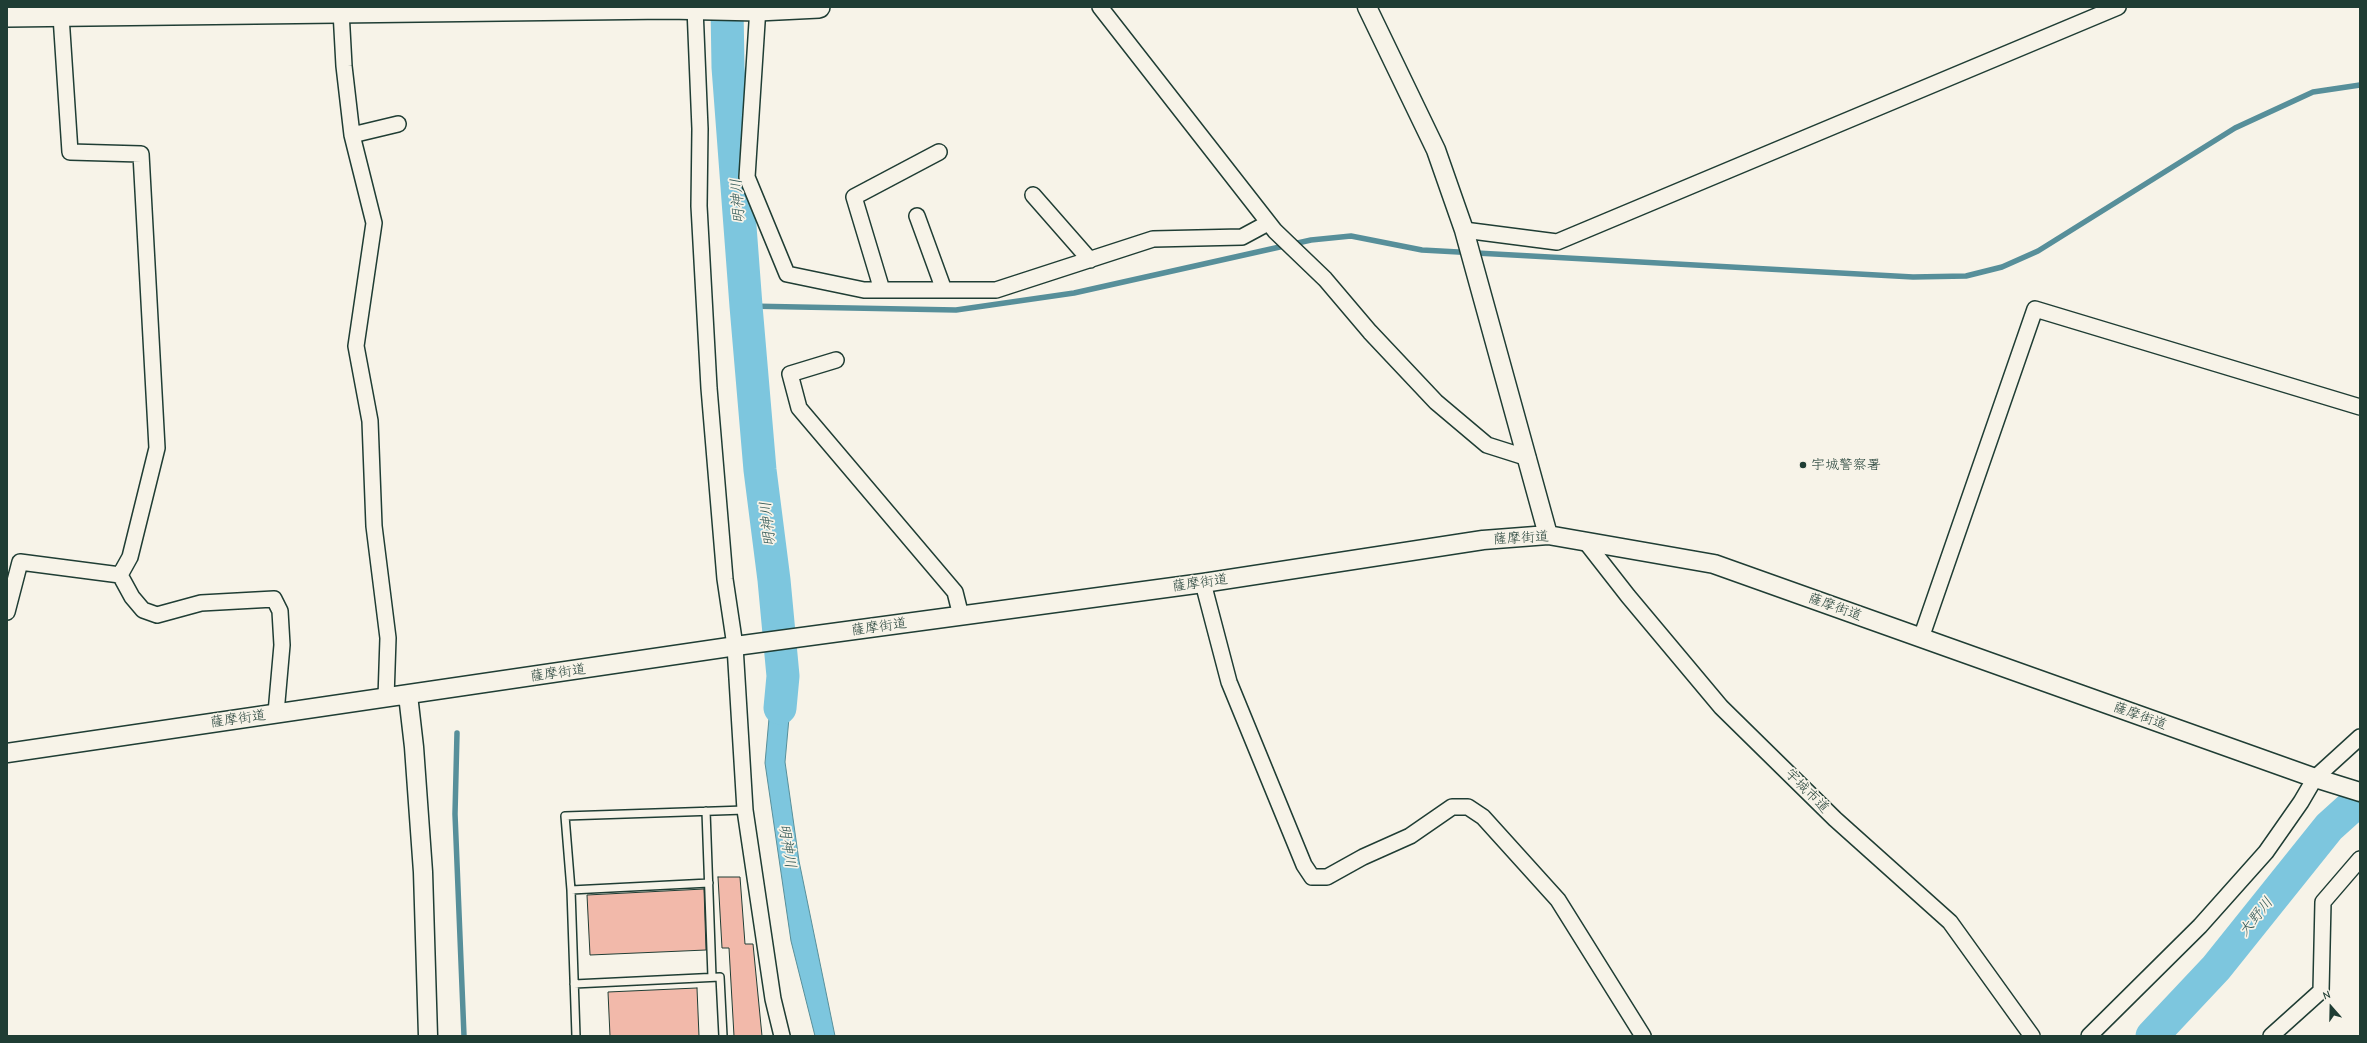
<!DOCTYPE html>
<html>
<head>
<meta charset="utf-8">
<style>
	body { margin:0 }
	#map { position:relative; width:2367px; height:1043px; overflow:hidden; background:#f7f3e8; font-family:"Comic Neue",sans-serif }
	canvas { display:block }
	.frame { position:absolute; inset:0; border:8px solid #1f3d34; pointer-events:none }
	.north { position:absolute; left:2311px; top:987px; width:40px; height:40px; -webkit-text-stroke:3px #f7f3e8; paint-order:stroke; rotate:340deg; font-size:11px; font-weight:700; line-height:16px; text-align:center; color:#1f3d34 }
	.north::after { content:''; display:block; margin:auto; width:14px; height:18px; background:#1f3d34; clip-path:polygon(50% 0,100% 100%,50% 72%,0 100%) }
</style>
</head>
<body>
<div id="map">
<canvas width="2367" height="1043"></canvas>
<div class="frame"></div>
<div class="north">N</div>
</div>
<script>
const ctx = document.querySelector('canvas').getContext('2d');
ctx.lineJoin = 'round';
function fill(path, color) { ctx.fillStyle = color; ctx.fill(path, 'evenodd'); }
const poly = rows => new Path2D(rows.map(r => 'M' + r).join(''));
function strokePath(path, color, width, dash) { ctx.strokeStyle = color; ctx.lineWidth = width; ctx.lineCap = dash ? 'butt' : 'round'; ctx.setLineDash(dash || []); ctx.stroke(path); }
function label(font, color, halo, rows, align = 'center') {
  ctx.font = font + ' "Comic Neue","Klee One",sans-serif'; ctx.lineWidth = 3.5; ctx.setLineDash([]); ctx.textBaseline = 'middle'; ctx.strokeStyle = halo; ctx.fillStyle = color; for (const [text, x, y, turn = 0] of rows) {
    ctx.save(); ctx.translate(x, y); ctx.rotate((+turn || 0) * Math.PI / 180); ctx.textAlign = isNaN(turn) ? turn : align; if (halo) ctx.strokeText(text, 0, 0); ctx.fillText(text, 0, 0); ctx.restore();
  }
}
const water = poly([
	[774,663,794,663,785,762,799,861,835,1036,815,1036,791,941,765,763,774,663]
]);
fill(water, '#7dc6de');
strokePath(water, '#578f9a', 1);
strokePath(poly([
	[746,306,956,310,1074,293,1311,240,1351,236,1422,250,1913,277,1966,276,2002,267,2038,251,2235,128,2313,92,2360,85],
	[457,733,455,814,464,1036]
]), '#578f9a', 5.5);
strokePath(poly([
	[727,7,728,67,746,306,760,470,774,580,783,676,780,708],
	[2152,1036,2216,968,2329,827,2360,799]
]), '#7dc6de', 33);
const building = poly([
	[718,877,740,877,745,944,753,944,762,1036,734,1036,729,948,722,948,718,877],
	[704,889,706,950,590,955,587,895,704,889],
	[697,988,699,1036,610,1036,608,992,697,988]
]);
fill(building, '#f2b9aa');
strokePath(building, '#1f3d34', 1);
const service = poly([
	[706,811,712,977],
	[571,890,709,883],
	[574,984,720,977,723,1036],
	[576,1036,571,890,565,816,745,810]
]);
const minor = poly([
	[758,7,747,177,787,274,864,290,996,290,1153,239,1242,237,1268,223],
	[1100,7,1275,231,1325,279,1370,332,1436,402,1487,445,1528,458],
	[695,8,700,129,699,206,709,388,725,579,735,646,745,810,773,999,782,1036],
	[341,11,344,66,352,135,374,223,356,346,370,421,374,526,388,638,386,698],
	[352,135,398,124],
	[1033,195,1090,260],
	[917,216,944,290],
	[1464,230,1557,242,2118,7],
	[882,290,854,197,939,152],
	[836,360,790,374,799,408,955,592,961,616],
	[1585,541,1628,596,1721,707,1835,819,1950,922,2032,1036],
	[120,575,132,597,143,610,157,615,201,603,274,599,280,611,282,645,276,713],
	[1203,583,1229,682,1304,865,1312,877,1327,877,1363,857,1410,836,1452,807,1468,807,1483,817,1558,900,1643,1036],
	[7,612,20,562,120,575,130,557,157,448,141,154,70,152,61,16],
	[1921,638,2035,309,2360,407],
	[2089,1036,2200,926,2266,852,2301,802,2315,778,2360,737],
	[2271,1036,2321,991,2323,902,2360,859]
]);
const tertiary = poly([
	[1367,7,1436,150,1464,230,1548,535],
	[408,695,414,747,423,872,428,1036],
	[7,753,743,645,1203,583,1483,540,1548,535,1714,564,2315,778,2360,792]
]);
const secondary = poly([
	[7,16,668,8,758,10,819,7]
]);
strokePath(service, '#1f3d34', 10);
strokePath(minor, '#1f3d34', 18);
strokePath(tertiary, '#1f3d34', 21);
strokePath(secondary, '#1f3d34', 24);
strokePath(service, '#f7f3e8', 7);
strokePath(minor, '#f7f3e8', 15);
strokePath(tertiary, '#f7f3e8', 18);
strokePath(secondary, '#f7f3e8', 21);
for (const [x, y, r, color] of [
	[1803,465,4,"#1f3d34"]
]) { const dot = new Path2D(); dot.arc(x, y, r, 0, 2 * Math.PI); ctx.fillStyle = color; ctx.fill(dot); strokePath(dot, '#f7f3e8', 1.5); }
label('14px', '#1f3d34', '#f7f3e8', [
	["宇城警察署",1811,465]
], 'left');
label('14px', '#1f3d34', '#f7f3e8', [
	["薩摩街道",1521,538,-3],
	["薩摩街道",1200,583,-8],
	["薩摩街道",1835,607,20],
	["薩摩街道",879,627,-8],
	["薩摩街道",558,673,-8],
	["薩摩街道",2140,716,20],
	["薩摩街道",238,719,-8],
	["宇城市道",1807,791,45]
]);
label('italic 15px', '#325856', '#f7f3e8', [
	["明神川",738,201,-94],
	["明神川",768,524,-96],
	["明神川",787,846,81],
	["大野川",2256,917,-51]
]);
</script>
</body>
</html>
